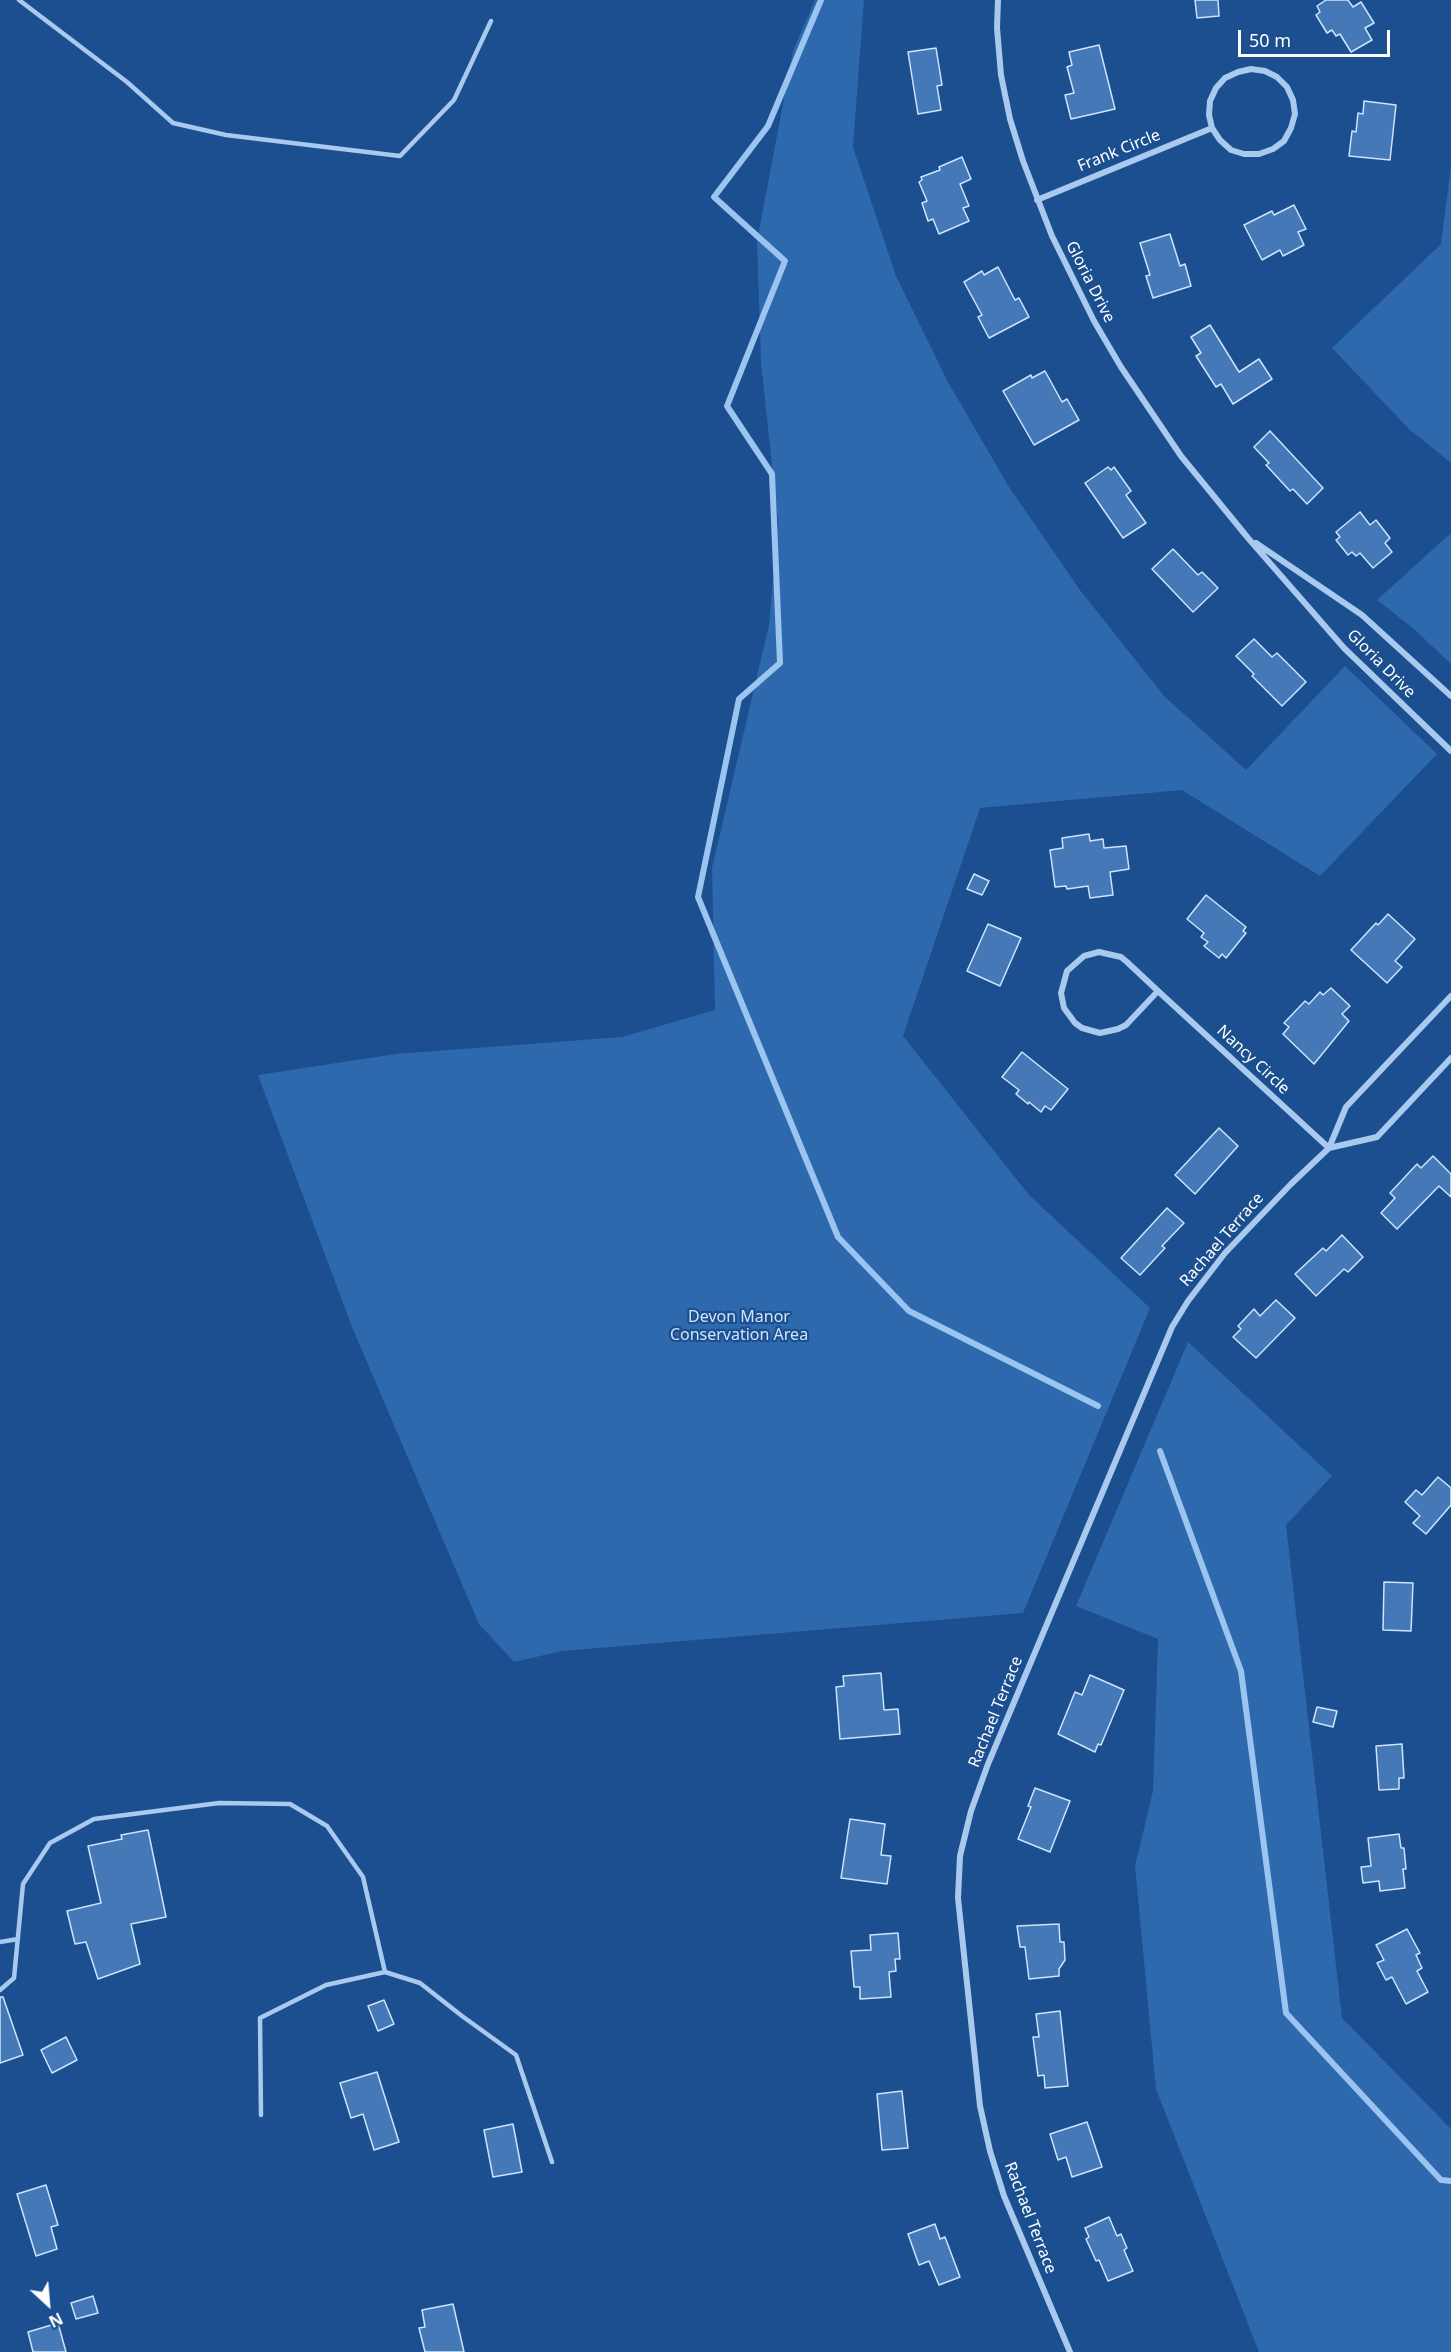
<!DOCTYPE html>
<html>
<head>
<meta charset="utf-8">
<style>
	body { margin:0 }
	#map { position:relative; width:1451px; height:2352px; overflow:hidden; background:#1b4f8f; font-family:"Noto Sans",sans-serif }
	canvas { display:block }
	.north { position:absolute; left:18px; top:2274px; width:60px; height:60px; -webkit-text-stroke:4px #1b4f8f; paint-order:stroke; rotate:154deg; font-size:16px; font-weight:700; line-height:24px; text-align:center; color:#fff }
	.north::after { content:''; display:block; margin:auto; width:21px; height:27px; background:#fff; clip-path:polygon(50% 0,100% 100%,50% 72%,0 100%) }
	.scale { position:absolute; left:1238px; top:30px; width:152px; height:27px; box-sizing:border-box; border:3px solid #fff; border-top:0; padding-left:8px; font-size:18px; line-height:21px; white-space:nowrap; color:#fff; -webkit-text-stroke:4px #1b4f8f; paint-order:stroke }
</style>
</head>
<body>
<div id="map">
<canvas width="1451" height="2352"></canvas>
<div class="north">N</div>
<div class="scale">50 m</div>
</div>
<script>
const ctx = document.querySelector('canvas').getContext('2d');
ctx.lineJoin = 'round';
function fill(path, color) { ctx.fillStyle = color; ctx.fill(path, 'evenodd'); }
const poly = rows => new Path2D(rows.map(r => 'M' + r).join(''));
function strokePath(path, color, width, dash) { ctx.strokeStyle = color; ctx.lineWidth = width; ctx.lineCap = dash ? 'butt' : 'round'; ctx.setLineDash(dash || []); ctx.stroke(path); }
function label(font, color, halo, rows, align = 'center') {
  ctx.font = font + ' "Noto Sans",sans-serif'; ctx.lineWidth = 4.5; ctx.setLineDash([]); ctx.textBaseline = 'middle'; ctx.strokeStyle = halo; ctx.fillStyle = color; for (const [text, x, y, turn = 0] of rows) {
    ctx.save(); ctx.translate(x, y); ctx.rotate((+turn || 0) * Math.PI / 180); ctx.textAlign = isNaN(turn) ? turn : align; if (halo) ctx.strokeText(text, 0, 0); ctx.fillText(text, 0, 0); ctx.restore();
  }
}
fill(poly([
	[815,0,864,0,853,147,896,276,948,382,1009,487,1080,590,1164,696,1246,770,1345,666,1437,754,1320,876,1182,790,980,808,903,1036,1029,1195,1150,1308,1023,1613,562,1651,514,1662,479,1624,352,1327,258,1075,396,1054,622,1037,715,1010,712,868,769,625,778,522,761,362,757,241,793,51],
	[1451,165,1451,463,1409,429,1332,348,1441,244],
	[1451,533,1451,664,1414,629,1377,600],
	[1188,1342,1332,1476,1286,1525,1342,2018,1451,2129,1451,2352,1259,2352,1156,2089,1135,1866,1153,1791,1158,1639,1076,1606]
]), '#2e69ad');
strokePath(poly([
	[821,0,768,126,714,197,785,261,727,406,772,474,780,663,739,699,698,897,838,1237,909,1311,1098,1406],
	[1160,1451,1241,1671,1286,2013,1441,2180,1451,2181]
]), '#9cc4f0', 6);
const building = poly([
	[1195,0,1218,0,1219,16,1197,18,1195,0],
	[1326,0,1348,0,1353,7,1361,2,1374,23,1365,28,1372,40,1351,52,1340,34,1336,36,1332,30,1327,33,1316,15,1320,12,1317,6,1326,0],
	[1099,45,1115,109,1071,119,1065,95,1074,93,1067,67,1072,65,1069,52,1099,45],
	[936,48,942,85,937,86,941,110,918,114,908,52,936,48],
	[1364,101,1396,105,1390,160,1349,156,1352,131,1356,132,1358,113,1363,114,1364,101],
	[962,157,971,179,960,184,969,206,963,208,969,221,939,234,933,219,928,221,922,203,927,201,919,182,922,180,921,177,940,170,939,167,962,157],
	[1294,205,1306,229,1298,232,1304,245,1283,256,1280,250,1262,260,1244,225,1272,211,1274,215,1294,205],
	[1170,234,1180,266,1185,264,1191,286,1153,298,1146,276,1150,275,1140,243,1170,234],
	[998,267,1015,300,1019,298,1029,317,989,338,978,317,982,315,964,282,982,271,984,275,998,267],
	[1210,325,1239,372,1259,359,1272,379,1233,404,1221,384,1216,387,1196,356,1201,353,1191,337,1210,325],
	[1045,371,1062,402,1067,399,1079,420,1034,445,1003,391,1031,375,1032,378,1045,371],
	[1270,431,1323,488,1307,504,1293,489,1290,491,1266,465,1269,463,1254,447,1270,431],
	[1108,467,1111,470,1114,467,1131,491,1126,495,1146,523,1123,538,1085,483,1108,467],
	[1360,512,1370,525,1376,520,1390,538,1385,543,1392,552,1373,568,1360,553,1356,556,1352,552,1348,555,1336,540,1340,537,1336,532,1360,512],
	[1173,549,1198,575,1202,572,1218,588,1193,612,1152,569,1173,549],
	[1254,639,1272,657,1277,653,1306,682,1282,706,1252,676,1254,674,1236,656,1254,639],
	[1089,834,1090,841,1103,839,1104,848,1126,846,1129,869,1110,872,1113,895,1090,898,1088,886,1067,889,1066,886,1055,887,1050,850,1063,848,1062,838,1089,834],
	[974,874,989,881,982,895,967,889,974,874],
	[1206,895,1246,927,1243,931,1246,933,1226,958,1222,954,1219,958,1204,946,1208,942,1201,937,1204,933,1187,919,1206,895],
	[1388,914,1415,939,1395,961,1402,967,1387,983,1351,950,1376,923,1378,925,1388,914],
	[988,924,1021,938,1000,986,967,971,988,924],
	[1331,988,1350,1006,1342,1014,1349,1021,1314,1064,1283,1034,1289,1027,1284,1023,1305,1001,1309,1004,1320,992,1323,995,1331,988],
	[1022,1052,1068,1089,1051,1110,1045,1106,1041,1112,1029,1102,1028,1104,1016,1094,1019,1090,1002,1077,1022,1052],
	[1219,1128,1238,1146,1195,1194,1175,1175,1219,1128],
	[1433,1156,1451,1174,1451,1197,1439,1186,1397,1229,1381,1213,1395,1198,1390,1193,1417,1164,1421,1168,1433,1156],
	[1167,1208,1184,1223,1162,1246,1165,1248,1140,1275,1121,1258,1167,1208],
	[1342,1235,1363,1257,1348,1272,1344,1269,1316,1296,1295,1274,1323,1248,1326,1251,1342,1235],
	[1276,1300,1295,1318,1256,1358,1233,1337,1241,1329,1238,1326,1254,1309,1260,1316,1276,1300],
	[1438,1477,1451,1488,1451,1505,1426,1534,1413,1523,1420,1516,1405,1502,1416,1490,1422,1495,1438,1477],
	[1384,1582,1413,1583,1411,1631,1383,1630,1384,1582],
	[881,1673,884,1710,898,1709,900,1734,840,1739,836,1687,844,1686,843,1676,881,1673],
	[1090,1675,1124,1690,1101,1745,1098,1744,1095,1752,1058,1734,1075,1692,1082,1695,1090,1675],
	[1317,1707,1337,1711,1333,1727,1313,1722,1317,1707],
	[1402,1744,1404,1778,1399,1778,1399,1789,1379,1790,1376,1746,1402,1744],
	[1035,1788,1070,1801,1050,1852,1018,1839,1031,1807,1028,1806,1035,1788],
	[850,1819,885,1824,881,1855,891,1856,887,1884,841,1878,850,1819],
	[148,1830,166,1917,131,1924,140,1964,98,1979,86,1942,75,1944,67,1911,101,1903,88,1846,122,1839,121,1835,148,1830],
	[1399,1834,1401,1848,1404,1848,1406,1869,1403,1869,1405,1888,1380,1891,1379,1881,1363,1883,1361,1867,1371,1866,1368,1838,1399,1834],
	[1059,1924,1060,1942,1064,1942,1065,1960,1059,1969,1059,1976,1029,1979,1025,1947,1020,1947,1017,1926,1059,1924],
	[1407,1929,1420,1953,1416,1955,1422,1968,1417,1971,1428,1992,1406,2004,1392,1977,1386,1980,1377,1963,1384,1960,1376,1945,1407,1929],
	[898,1933,900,1959,895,1959,896,1971,889,1972,891,1997,860,1999,860,1987,854,1987,851,1951,871,1950,870,1935,898,1933],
	[0,1997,3,1997,23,2055,0,2063,0,1997],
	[384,2000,394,2024,378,2031,368,2006,384,2000],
	[1060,2011,1068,2086,1045,2088,1044,2075,1038,2076,1033,2037,1039,2037,1036,2014,1060,2011],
	[66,2037,77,2060,52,2073,41,2050,66,2037],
	[377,2072,399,2142,374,2150,363,2114,351,2118,340,2083,377,2072],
	[902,2091,908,2148,882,2150,877,2094,902,2091],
	[1087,2122,1102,2167,1072,2177,1066,2157,1058,2160,1050,2134,1087,2122],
	[513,2124,522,2172,493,2177,484,2130,513,2124],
	[46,2185,58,2225,51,2227,57,2249,36,2256,17,2194,46,2185],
	[1109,2217,1117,2236,1121,2234,1127,2248,1124,2250,1133,2271,1108,2281,1099,2260,1096,2261,1086,2239,1089,2237,1085,2228,1109,2217],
	[935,2224,940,2239,945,2237,960,2277,939,2285,929,2261,919,2265,908,2234,935,2224],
	[93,2296,98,2313,76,2319,71,2303,93,2296],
	[453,2304,464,2352,425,2352,419,2328,425,2327,422,2310,453,2304],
	[58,2323,66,2352,33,2352,28,2332,58,2323]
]);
fill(building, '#4478b7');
strokePath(building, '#cfe3fa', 1.5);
strokePath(poly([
	[19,0,127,82,173,123,226,135,400,156,454,100,491,21],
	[0,1942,18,1939],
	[0,1990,14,1978,23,1884,50,1843,94,1819,219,1803,290,1804,327,1826,363,1877,385,1972],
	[261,2115,260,2018,326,1985,385,1972,420,1983,462,2016,516,2055,552,2162]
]), '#a9c9ee', 4.5);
strokePath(poly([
	[998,0,997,28,1001,75,1010,119,1023,161,1052,236,1094,321,1121,367,1181,456,1248,538,1344,648,1451,751],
	[1037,200,1212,128,1220,140,1231,150,1244,154,1259,154,1273,149,1284,141,1291,128,1295,114,1293,100,1287,87,1277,77,1265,71,1251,69,1238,72,1225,78,1216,88,1210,101,1209,115,1212,128],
	[1256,543,1362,615,1451,696],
	[1158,991,1126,1025,1118,1029,1100,1033,1082,1028,1075,1023,1064,1008,1061,993,1067,971,1084,956,1099,952,1121,957,1127,962,1158,991,1329,1148],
	[1329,1148,1377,1137,1451,1058],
	[1070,2352,1004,2196,990,2151,980,2106,958,1898,960,1856,971,1811,988,1764,1172,1327,1188,1301,1225,1253,1291,1184,1329,1148,1346,1107,1451,996]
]), '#a9c9ee', 6);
label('16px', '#fff', '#1b4f8f', [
	["Frank Circle",1119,151,-22],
	["Gloria Drive",1090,282,63],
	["Gloria Drive",1381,664,45],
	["Nancy Circle",1253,1060,43],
	["Rachael Terrace",1222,1240,-49],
	["Rachael Terrace",996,1712,-68],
	["Rachael Terrace",1030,2218,69]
]);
label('16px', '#cfe3fa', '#1b4f8f', [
	["Devon Manor",739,1317],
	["Conservation Area",739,1335]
]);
</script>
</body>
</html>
